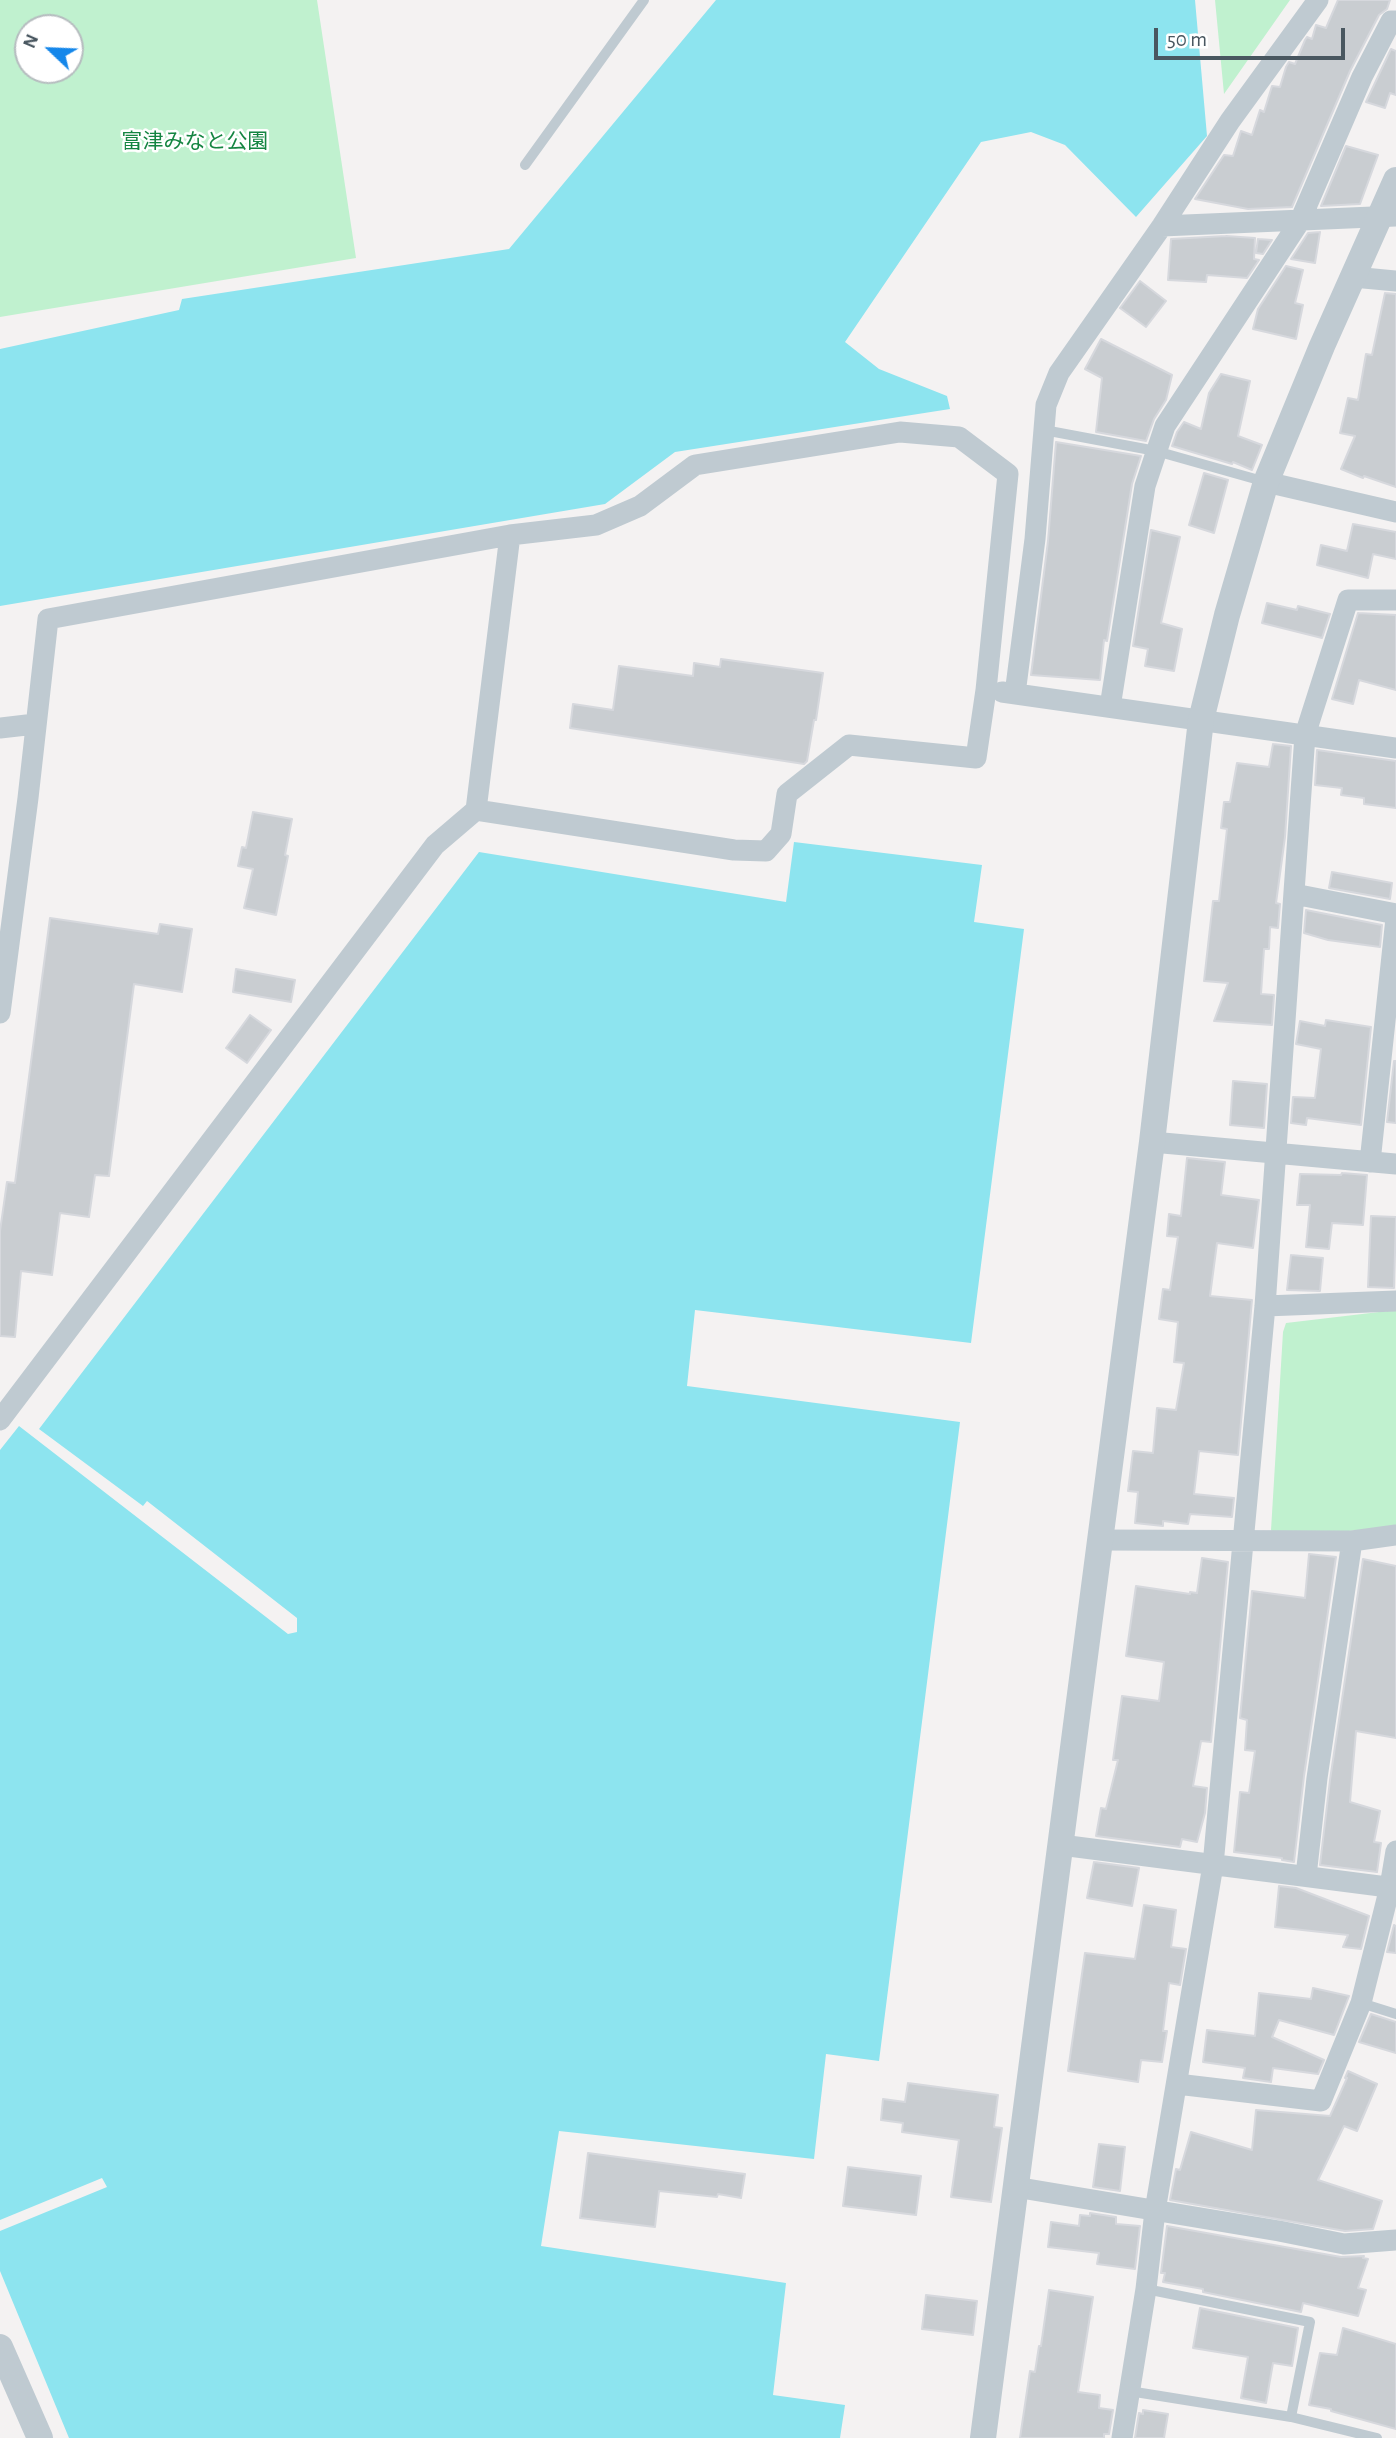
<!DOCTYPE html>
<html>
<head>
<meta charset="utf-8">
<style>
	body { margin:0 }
	#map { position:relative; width:1396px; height:2438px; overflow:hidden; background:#f4f2f2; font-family:"Alegreya Sans",sans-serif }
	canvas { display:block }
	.north { position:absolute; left:14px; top:14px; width:70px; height:70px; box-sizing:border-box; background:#fff; border:2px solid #b6bcbf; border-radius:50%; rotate:293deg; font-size:19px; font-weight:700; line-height:28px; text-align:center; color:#495760 }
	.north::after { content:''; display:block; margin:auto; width:24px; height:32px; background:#1587ea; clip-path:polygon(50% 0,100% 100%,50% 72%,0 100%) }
	.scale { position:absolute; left:1154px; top:28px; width:191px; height:32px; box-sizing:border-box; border:4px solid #495760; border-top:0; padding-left:9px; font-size:21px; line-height:24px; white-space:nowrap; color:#495760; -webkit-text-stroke:5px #fff; paint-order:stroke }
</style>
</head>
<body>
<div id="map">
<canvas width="1396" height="2438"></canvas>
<div class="north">N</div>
<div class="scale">50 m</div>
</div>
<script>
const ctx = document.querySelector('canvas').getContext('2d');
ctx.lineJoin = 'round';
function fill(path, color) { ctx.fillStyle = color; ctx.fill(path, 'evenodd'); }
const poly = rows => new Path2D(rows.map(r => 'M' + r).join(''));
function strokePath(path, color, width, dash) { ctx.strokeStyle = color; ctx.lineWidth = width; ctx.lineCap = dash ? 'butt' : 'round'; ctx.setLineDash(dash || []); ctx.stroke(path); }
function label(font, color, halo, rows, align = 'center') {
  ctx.font = font + ' "Alegreya Sans","Noto Sans JP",sans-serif'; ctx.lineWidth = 5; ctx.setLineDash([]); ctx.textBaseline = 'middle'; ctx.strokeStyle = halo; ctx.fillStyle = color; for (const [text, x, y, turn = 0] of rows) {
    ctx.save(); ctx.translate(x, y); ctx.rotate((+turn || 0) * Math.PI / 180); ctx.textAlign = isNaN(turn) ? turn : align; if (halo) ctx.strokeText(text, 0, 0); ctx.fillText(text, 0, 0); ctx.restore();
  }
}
fill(poly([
	[0,0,317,0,356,258,0,317],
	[28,28,70,28,70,70,28,70],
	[1215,0,1290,0,1224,94],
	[1396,1310,1396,1527,1277,1537,1271,1530,1283,1332,1286,1323]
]), '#c0f1cf');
fill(poly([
	[716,0,1195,0,1207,136,1136,217,1065,145,1031,132,981,142,845,342,879,369,947,396,950,409,675,452,605,504,0,606,0,349,179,310,182,299,509,249],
	[794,842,982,865,974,922,1024,929,971,1343,695,1310,687,1386,960,1422,879,2061,826,2054,814,2159,559,2131,541,2246,786,2283,773,2395,845,2405,840,2438,69,2438,0,2271,0,2231,107,2187,102,2178,0,2220,0,1450,19,1426,288,1634,297,1632,297,1618,147,1501,143,1506,39,1429,479,852,786,902]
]), '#8de4ef');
const building = poly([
	[1338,0,1390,0,1387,9,1379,15,1350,71,1292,207,1248,209,1195,199,1224,155,1233,156,1241,131,1252,135,1260,110,1264,112,1272,86,1280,87,1286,67,1289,62,1295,64,1305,40,1307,37,1312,39,1316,25,1326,28,1338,0],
	[1391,49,1396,51,1396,95,1390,93,1385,108,1366,102,1391,49],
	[1346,146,1378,155,1360,204,1321,206,1346,146],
	[1320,232,1315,263,1291,259,1308,233,1320,232],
	[1226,236,1255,238,1254,259,1259,260,1247,278,1207,275,1206,282,1168,280,1171,239,1226,236],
	[1258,239,1272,240,1263,254,1256,253,1258,239],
	[1286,266,1303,270,1295,303,1303,305,1296,339,1253,329,1258,309,1286,266],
	[1140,281,1166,301,1146,327,1120,308,1140,281],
	[1385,293,1396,294,1396,487,1364,476,1363,478,1341,469,1355,436,1340,433,1348,398,1358,400,1366,354,1372,355,1385,293],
	[1101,339,1172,375,1166,400,1154,419,1146,441,1096,432,1102,378,1085,369,1101,339],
	[1221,374,1250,381,1238,436,1262,445,1252,470,1233,462,1232,464,1172,446,1177,432,1184,422,1201,429,1209,393,1221,374],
	[1056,442,1141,456,1132,484,1107,641,1104,640,1100,680,1031,675,1048,541,1056,442],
	[1204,473,1228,480,1214,533,1189,525,1204,473],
	[1353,524,1396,532,1396,559,1373,554,1368,578,1317,565,1321,545,1347,551,1353,524],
	[1151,530,1180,537,1161,623,1182,629,1174,671,1145,666,1148,649,1133,646,1151,530],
	[1267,603,1297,610,1298,606,1330,614,1322,638,1262,623,1267,603],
	[1358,613,1396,615,1396,690,1359,680,1353,704,1332,699,1358,613],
	[721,659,823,673,816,720,814,720,807,761,804,764,570,728,573,704,613,710,619,666,693,676,694,663,720,667,721,659],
	[1273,744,1291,746,1285,837,1276,903,1280,904,1278,928,1270,927,1269,949,1264,949,1261,994,1274,995,1272,1025,1214,1021,1228,983,1204,981,1213,901,1219,901,1227,829,1221,828,1224,802,1230,802,1237,763,1269,767,1273,744],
	[1317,750,1396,761,1396,808,1364,804,1364,798,1341,795,1342,788,1315,785,1317,750],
	[253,812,292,819,285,855,288,856,276,915,244,908,253,869,238,866,242,847,246,848,253,812],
	[1332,872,1392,883,1390,899,1329,888,1332,872],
	[1306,910,1382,925,1380,947,1328,940,1304,933,1306,910],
	[50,918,158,934,160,924,192,929,182,992,134,984,109,1176,95,1175,89,1217,60,1213,52,1275,21,1271,15,1337,0,1336,0,1231,7,1182,15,1183,50,918],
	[236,969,295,980,291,1002,233,992,236,969],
	[250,1015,271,1030,247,1063,226,1048,250,1015],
	[1326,1020,1371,1027,1361,1125,1307,1118,1306,1125,1291,1123,1293,1097,1315,1098,1321,1049,1296,1044,1300,1021,1325,1026,1326,1020],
	[1394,1061,1396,1061,1396,1123,1387,1122,1394,1061],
	[1233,1081,1267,1084,1264,1128,1230,1125,1233,1081],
	[1187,1158,1225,1162,1221,1195,1259,1200,1253,1248,1217,1243,1210,1296,1252,1300,1238,1455,1199,1451,1194,1494,1234,1498,1232,1517,1190,1514,1188,1524,1163,1521,1163,1526,1135,1523,1138,1492,1128,1491,1133,1451,1153,1453,1157,1408,1176,1410,1184,1363,1174,1362,1178,1322,1159,1319,1163,1289,1170,1290,1178,1237,1167,1236,1169,1214,1181,1216,1187,1158],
	[1342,1173,1367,1175,1363,1225,1332,1223,1329,1249,1306,1247,1310,1205,1297,1205,1300,1174,1341,1175,1342,1173],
	[1371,1216,1396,1217,1394,1288,1368,1287,1371,1216],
	[1291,1255,1323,1258,1320,1291,1287,1290,1291,1255],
	[1309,1554,1336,1557,1304,1776,1294,1862,1282,1860,1282,1858,1234,1852,1240,1792,1249,1793,1255,1751,1245,1750,1247,1720,1240,1718,1252,1591,1305,1598,1309,1554],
	[1202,1558,1228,1562,1211,1742,1201,1741,1193,1786,1207,1788,1205,1813,1197,1842,1182,1839,1180,1847,1096,1836,1101,1808,1106,1809,1118,1760,1113,1760,1122,1696,1159,1701,1164,1662,1126,1656,1136,1586,1190,1594,1190,1592,1197,1593,1202,1558],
	[1363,1559,1396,1566,1396,1738,1356,1731,1350,1802,1380,1811,1374,1842,1381,1843,1377,1872,1320,1865,1330,1780,1363,1559],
	[1094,1862,1139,1868,1132,1906,1087,1898,1094,1862],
	[1279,1886,1296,1888,1369,1916,1361,1949,1343,1947,1348,1935,1275,1927,1279,1886],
	[1144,1905,1176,1910,1171,1947,1186,1949,1180,1985,1169,1983,1163,2031,1167,2031,1162,2062,1141,2060,1138,2082,1068,2071,1085,1953,1135,1959,1144,1905],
	[1394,1925,1396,1926,1396,1953,1387,1952,1394,1925],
	[1313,1988,1349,1996,1334,2035,1279,2020,1272,2037,1324,2060,1318,2074,1273,2068,1271,2082,1243,2078,1245,2068,1203,2062,1207,2030,1255,2036,1259,1993,1311,1999,1313,1988],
	[1371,2014,1396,2022,1396,2053,1359,2042,1371,2014],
	[1348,2071,1377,2084,1357,2131,1344,2126,1318,2180,1382,2201,1373,2229,1345,2231,1170,2200,1176,2169,1180,2170,1191,2132,1252,2150,1256,2110,1330,2116,1347,2078,1345,2078,1348,2071],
	[908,2083,998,2095,994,2127,1002,2128,991,2202,951,2197,959,2140,902,2132,903,2123,881,2120,883,2099,905,2102,908,2083],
	[1099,2144,1125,2147,1120,2191,1093,2187,1099,2144],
	[588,2153,745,2174,741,2198,718,2194,717,2197,659,2191,655,2227,580,2218,588,2153],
	[848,2167,921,2176,916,2215,843,2206,848,2167],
	[1090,2213,1116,2217,1116,2224,1140,2226,1135,2269,1097,2264,1099,2253,1048,2247,1051,2222,1079,2226,1080,2215,1090,2216,1090,2213],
	[1167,2226,1341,2257,1364,2256,1363,2258,1368,2259,1358,2288,1366,2290,1358,2316,1303,2303,1301,2312,1203,2292,1203,2289,1163,2282,1165,2273,1161,2273,1167,2226],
	[1049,2290,1093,2297,1078,2392,1100,2395,1099,2408,1113,2410,1109,2434,1104,2434,1104,2438,1020,2438,1030,2371,1035,2372,1039,2346,1041,2346,1049,2290],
	[926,2295,977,2301,973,2335,922,2329,926,2295],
	[1200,2308,1298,2328,1292,2366,1273,2363,1266,2403,1241,2398,1248,2357,1193,2348,1200,2308],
	[1343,2328,1396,2344,1396,2429,1331,2411,1331,2409,1309,2405,1320,2353,1337,2355,1343,2328],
	[1143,2410,1168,2414,1164,2438,1135,2438,1139,2413,1143,2414,1143,2410]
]);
fill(building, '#c9cdd1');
strokePath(building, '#d6d8dd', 2);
strokePath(poly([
	[525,165,644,0],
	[1044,430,1156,451,1266,482],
	[1361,2003,1396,2014],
	[1146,2289,1310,2322,1291,2417],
	[1129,2391,1291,2417,1377,2438]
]), '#bfcad1', 10);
strokePath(poly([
	[1162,226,1396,216],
	[1353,277,1396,281],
	[1266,482,1396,512],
	[1002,692,1396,748],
	[1015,694,1035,539,1046,405,1059,373,1162,226,1230,121,1318,0],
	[1110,707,1145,486,1165,426,1300,221,1362,77,1391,21,1396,21],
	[0,728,35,724],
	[1294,894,1396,914],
	[0,1013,28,798,48,619,510,535,596,525,640,506,695,465,900,432,959,437,1008,474,986,690,976,758,849,745,787,794,781,834,766,851,734,850,476,810],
	[1152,1142,1396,1164],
	[1370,1162,1396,918],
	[1265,1306,1396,1301],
	[0,1420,435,845,476,810,510,535],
	[1099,1540,1352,1541,1396,1535],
	[1061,1845,1396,1888],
	[1306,1876,1317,1778,1352,1541],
	[1177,2084,1321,2101,1361,2003,1390,1887,1396,1851],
	[1015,2187,1279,2231,1344,2244,1396,2240],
	[1122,2438,1146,2289,1155,2211,1213,1865,1265,1306,1305,735,1348,600,1396,600]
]), '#bfcad1', 21);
strokePath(poly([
	[0,2347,40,2438],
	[983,2438,1152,1142,1201,720,1227,615,1266,482,1322,346,1396,180]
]), '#bfcad1', 26);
label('21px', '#158542', '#fff', [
	["富津みなと公園",195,142]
]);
</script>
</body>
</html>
